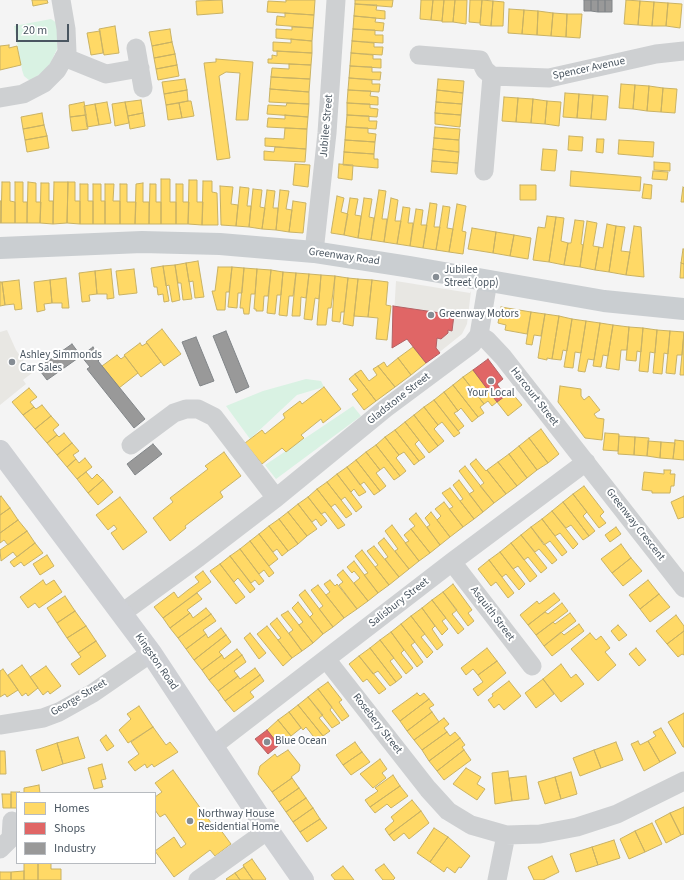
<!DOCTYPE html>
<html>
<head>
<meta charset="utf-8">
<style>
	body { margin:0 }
	#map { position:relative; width:684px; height:880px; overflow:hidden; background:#f4f4f4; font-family:"Source Sans 3",sans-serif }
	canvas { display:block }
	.legend { position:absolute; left:16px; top:792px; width:140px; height:72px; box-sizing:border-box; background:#fff; border:1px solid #b7bbc0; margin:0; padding:5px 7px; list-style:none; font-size:12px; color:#4a5661 }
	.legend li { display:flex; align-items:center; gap:8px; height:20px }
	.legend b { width:20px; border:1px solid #b7bbc0 }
	.scale { position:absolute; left:16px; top:24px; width:53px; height:18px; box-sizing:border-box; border:2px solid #4a5661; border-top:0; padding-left:5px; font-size:12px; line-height:14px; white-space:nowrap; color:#4a5661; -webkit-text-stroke:3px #fff; paint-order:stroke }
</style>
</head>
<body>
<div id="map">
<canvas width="684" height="880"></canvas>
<ul class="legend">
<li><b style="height:11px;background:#ffd966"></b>Homes</li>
<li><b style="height:11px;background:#e06666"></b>Shops</li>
<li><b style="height:11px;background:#999"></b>Industry</li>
</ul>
<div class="scale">20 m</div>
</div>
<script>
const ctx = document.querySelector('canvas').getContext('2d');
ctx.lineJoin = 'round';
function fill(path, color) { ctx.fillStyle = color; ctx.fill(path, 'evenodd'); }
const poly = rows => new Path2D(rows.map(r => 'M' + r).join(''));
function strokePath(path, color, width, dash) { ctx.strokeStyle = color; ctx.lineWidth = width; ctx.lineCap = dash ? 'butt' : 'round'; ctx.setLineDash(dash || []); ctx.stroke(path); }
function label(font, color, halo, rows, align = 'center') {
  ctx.font = font + ' "Source Sans 3",sans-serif'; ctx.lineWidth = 4; ctx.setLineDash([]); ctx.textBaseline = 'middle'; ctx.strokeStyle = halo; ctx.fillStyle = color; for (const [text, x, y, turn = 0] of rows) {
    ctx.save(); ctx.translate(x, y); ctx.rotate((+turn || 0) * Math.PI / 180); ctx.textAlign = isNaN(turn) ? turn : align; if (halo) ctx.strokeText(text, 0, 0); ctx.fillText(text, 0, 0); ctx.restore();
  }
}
fill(poly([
	[396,281,470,293,471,291,467,324,462,334,426,363,407,339,392,348],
	[7,330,16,350,32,373,23,380,26,384,0,405,0,332]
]), '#e8e7e3');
fill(poly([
	[51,19,57,23,58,39,57,49,50,64,44,71,30,81,24,76,22,70,14,26],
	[306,379,321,381,324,387,297,395,250,439,226,406,263,391],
	[353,406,361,416,276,479,265,465]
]), '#d9f2e3');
const homes = poly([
	[32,0,47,0,48,3,33,6,32,0],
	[222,0,223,13,197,15,196,1,222,0],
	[286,0,315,0,314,15,267,12,268,1,286,2,286,0],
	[355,0,393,0,392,7,355,4,355,0],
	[421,0,433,0,431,20,420,19,421,0],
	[433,0,444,0,442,21,431,20,433,0],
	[444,0,455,0,453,22,442,22,444,0],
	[455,0,467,0,466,24,453,22,455,0],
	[470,0,482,0,480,23,469,22,470,0],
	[482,0,493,1,491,26,480,25,482,0],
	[626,0,640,1,638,25,624,24,626,0],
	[493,1,504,2,503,26,491,26,493,1],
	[640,1,654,2,652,26,638,25,640,1],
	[654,2,668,3,666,26,652,26,654,2],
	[668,3,682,4,680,28,666,26,668,3],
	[355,4,377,5,376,10,385,11,385,19,354,16,355,4],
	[509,9,524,10,522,34,508,33,509,9],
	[524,10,538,11,537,35,522,34,524,10],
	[538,11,553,13,551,36,537,35,538,11],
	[285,13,314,15,313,28,276,25,277,16,285,17,285,13],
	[553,13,567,14,566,37,551,36,553,13],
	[567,14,582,14,580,38,566,37,567,14],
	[354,16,376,18,375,22,384,23,383,31,353,29,354,16],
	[115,26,119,53,104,55,99,29,115,26],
	[292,27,313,28,312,41,276,38,276,29,292,30,292,27],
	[170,29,172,42,152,46,149,32,170,29],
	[353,29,375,30,375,35,383,35,383,43,352,41,353,29],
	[100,31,103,53,91,55,87,33,100,31],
	[291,39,312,41,312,53,273,51,273,42,291,43,291,39],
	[352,41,374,43,374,47,383,47,382,55,351,53,352,41],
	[172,42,175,54,154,58,152,46,172,42],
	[9,45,9,48,17,46,21,65,0,70,0,46,9,45],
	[277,51,312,53,311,65,268,63,268,59,272,59,272,55,277,56,277,51],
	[351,53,373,55,373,59,381,59,381,68,350,66,351,53],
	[175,54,177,65,156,69,154,58,175,54],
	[216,59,253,62,248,120,236,120,240,73,226,72,219,76,230,158,217,160,204,63,216,62,216,59],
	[289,64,311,65,310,79,271,77,272,68,289,69,289,64],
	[177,65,179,76,158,80,156,69,177,65],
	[350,66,372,67,372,72,381,72,380,80,349,78,350,66],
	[271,77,310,79,309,92,270,89,271,77],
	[349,78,372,80,372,84,380,84,379,92,348,90,349,78],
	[185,79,187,90,164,94,162,82,185,79],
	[438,79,464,81,463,93,437,90,438,79],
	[621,84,635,85,633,109,619,108,621,84],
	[635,85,649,86,647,111,633,109,635,85],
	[649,86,663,88,661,112,647,111,649,86],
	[663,88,677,89,675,113,661,112,663,88],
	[270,89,309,92,309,104,269,102,270,89],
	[187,90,188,101,166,105,164,94,187,90],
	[348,90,371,91,370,96,378,97,378,105,347,103,348,90],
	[437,90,463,93,462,104,436,102,437,90],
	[565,93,579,94,577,118,563,117,565,93],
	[579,94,593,95,591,119,577,118,579,94],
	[593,95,608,96,606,120,591,119,593,95],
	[504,97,518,98,516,122,502,121,504,97],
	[518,98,533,99,531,123,516,122,518,98],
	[533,99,547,101,545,124,531,123,533,99],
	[141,100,143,113,128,116,125,102,141,100],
	[188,101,191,101,194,116,182,118,179,103,188,101],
	[547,101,561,102,559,126,545,124,547,101],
	[84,102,86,115,70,117,69,105,84,102],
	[107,102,111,123,99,125,95,104,107,102],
	[125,102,129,123,115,126,112,104,125,102],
	[436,102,462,104,461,115,435,113,436,102],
	[179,103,182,118,168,120,166,105,179,103],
	[287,103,309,104,308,117,267,114,268,105,286,106,287,103],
	[347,103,370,104,370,108,378,109,377,117,347,115,347,103],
	[95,104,99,125,87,127,84,106,95,104],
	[42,113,44,125,23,129,21,117,42,113],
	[143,113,145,126,130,129,128,116,143,113],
	[435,113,461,115,460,127,435,124,435,113],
	[86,115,88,129,72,131,70,117,86,115],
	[285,115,308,117,307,129,267,127,268,118,285,119,285,115],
	[347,115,369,116,369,121,377,121,376,129,346,127,347,115],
	[44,125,47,136,25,140,23,129,44,125],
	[346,127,368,128,368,133,376,134,375,142,345,140,346,127],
	[435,127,460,129,459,140,434,138,435,127],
	[285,128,307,129,306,149,265,146,265,138,284,139,285,128],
	[47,136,49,148,27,152,25,140,47,136],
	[569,136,583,137,582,151,568,150,569,136],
	[434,138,459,140,459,152,433,149,434,138],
	[597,139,604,139,603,153,596,152,597,139],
	[345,140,375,142,374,154,344,152,345,140],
	[619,140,654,142,653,157,618,154,619,140],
	[275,147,306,149,305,162,264,160,264,151,274,152,275,147],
	[433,149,459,152,458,163,432,161,433,149],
	[543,149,557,150,555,171,541,170,543,149],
	[344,152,374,154,374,159,378,159,378,168,343,165,344,152],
	[432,161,458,163,457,174,431,172,432,161],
	[654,162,670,163,670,171,654,170,654,162],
	[295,164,310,165,308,187,293,185,295,164],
	[339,164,353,165,352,180,338,178,339,164],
	[571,171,641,177,640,191,570,186,571,171],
	[653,171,668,172,667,180,652,179,653,171],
	[161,179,170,179,170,202,176,202,176,224,161,224,161,179],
	[189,180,197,180,197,202,203,202,202,225,188,224,189,180],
	[203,181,212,181,212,192,217,193,218,225,202,225,203,181],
	[2,182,10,182,10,201,15,202,15,223,1,223,2,182],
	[15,182,23,182,23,202,27,202,27,223,15,223,15,182],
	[28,182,36,183,36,202,41,202,40,223,27,223,28,182],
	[54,182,68,182,67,223,53,224,54,182],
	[68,182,75,182,75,201,80,201,80,224,67,223,68,182],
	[41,183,49,183,49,201,53,201,53,224,40,223,41,183],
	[143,183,143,202,149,202,149,224,135,224,136,184,143,183],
	[80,184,88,184,88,201,93,201,93,224,80,224,80,184],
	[93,184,101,184,101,201,105,201,105,224,93,224,93,184],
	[105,184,114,184,113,201,120,201,120,224,105,224,105,184],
	[120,184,127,184,127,202,136,202,135,224,120,224,120,184],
	[150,184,156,184,156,202,161,202,161,224,149,224,150,184],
	[176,184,183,184,183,202,189,202,188,224,176,224,176,184],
	[644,184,652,185,651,199,642,198,644,184],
	[520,185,536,185,536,200,520,200,520,185],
	[220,186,233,187,231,204,238,205,236,226,221,225,220,186],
	[240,187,249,188,247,206,251,206,249,227,236,226,240,187],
	[683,187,684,188,684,202,681,202,683,187],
	[253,189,262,190,260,207,265,208,262,229,249,227,253,189],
	[267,190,275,191,273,208,278,208,276,230,262,229,267,190],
	[280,190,289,191,286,209,292,210,289,232,276,230,280,190],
	[379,190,386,191,382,219,387,219,384,242,371,240,379,190],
	[337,196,344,198,341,212,348,214,344,235,331,233,337,196],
	[350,198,358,199,355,215,361,216,358,238,344,235,350,198],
	[364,198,372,199,369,217,374,218,371,240,358,238,364,198],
	[391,198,398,200,395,221,401,221,397,244,384,242,391,198],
	[0,201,1,201,1,223,0,223,0,201],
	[293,201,306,203,303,233,289,232,293,201],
	[430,203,437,204,434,227,440,227,436,250,423,248,430,203],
	[457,204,466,206,462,231,466,232,463,254,449,252,457,204],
	[443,206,450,207,447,228,453,229,449,252,436,250,443,206],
	[403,207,410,208,408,223,413,223,410,246,397,244,403,207],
	[416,209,423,210,421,225,427,225,423,248,410,246,416,209],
	[547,216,556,217,549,262,533,260,538,227,545,228,547,216],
	[556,217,564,218,561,241,568,243,564,265,549,262,556,217],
	[575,220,584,221,581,244,583,245,580,267,564,265,568,243,571,243,575,220],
	[587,221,597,223,593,246,599,247,595,270,580,267,587,221],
	[607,224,616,226,609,272,595,270,599,247,603,248,607,224],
	[616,226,625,227,621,251,630,252,626,275,609,272,616,226],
	[634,226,641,227,644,277,626,275,634,226],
	[472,228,496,232,493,253,468,249,472,228],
	[496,232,514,235,510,256,493,253,496,232],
	[514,235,531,238,528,259,510,256,514,235],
	[683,249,684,249,684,264,681,263,683,249],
	[198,261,204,297,195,298,193,281,189,282,186,263,198,261],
	[186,263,192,299,183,300,181,283,178,283,175,265,186,263],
	[681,263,684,264,684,278,680,278,681,263],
	[175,265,180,300,172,302,169,285,166,286,163,266,175,265],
	[163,266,169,301,164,302,163,294,158,295,157,287,154,287,151,268,163,266],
	[218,267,232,267,229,292,226,292,225,310,217,310,212,291,215,291,218,267],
	[232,267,244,268,242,293,238,293,237,308,228,307,232,267],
	[244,268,257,269,255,294,251,294,249,314,244,314,243,308,240,308,244,268],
	[111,269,114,298,107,299,107,294,97,294,95,271,111,269],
	[134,269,137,293,119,295,116,271,134,269],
	[257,269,271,270,268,296,264,296,263,311,256,311,256,309,254,309,257,269],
	[271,270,283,272,281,295,277,295,275,314,267,313,271,270],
	[95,271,97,294,89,295,90,301,82,302,79,273,95,271],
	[283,272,296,273,293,296,289,296,287,316,279,315,283,272],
	[296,273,309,274,306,298,301,297,300,316,292,316,296,273],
	[309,274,321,275,319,299,315,298,312,320,304,319,309,274],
	[321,275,335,276,331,308,328,308,326,325,317,325,321,275],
	[335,276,348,278,344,312,341,312,340,322,332,321,335,276],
	[66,278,69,308,62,308,62,303,52,303,50,280,66,278],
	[348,278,358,279,353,326,343,324,348,278],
	[358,279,372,280,368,317,354,316,358,279],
	[19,280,22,309,15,310,14,304,5,305,2,282,19,280],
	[50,280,52,303,44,304,45,310,37,312,34,282,50,280],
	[372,280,388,282,386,305,391,306,387,340,376,339,378,318,368,317,372,280],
	[0,282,2,282,5,305,0,306,0,282],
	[501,307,531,312,527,334,505,330,506,325,498,323,501,307],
	[531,312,545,314,541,336,534,335,532,345,526,344,531,312],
	[545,314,559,316,552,359,547,358,547,360,538,358,545,314],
	[559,316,572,319,567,351,563,350,561,360,552,359,559,316],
	[572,319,586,321,581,353,575,352,573,368,564,367,572,319],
	[586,321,600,323,594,360,588,359,585,372,578,371,586,321],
	[600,323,613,325,608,356,603,355,601,367,593,366,600,323],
	[613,325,629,327,627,350,621,350,619,370,606,368,613,325],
	[629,327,643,328,641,352,637,351,636,361,626,360,629,327],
	[643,328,657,330,655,353,650,352,648,372,639,371,643,328],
	[162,329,181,354,164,366,146,342,162,329],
	[657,330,670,331,668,354,664,353,662,374,653,373,657,330],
	[670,331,684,332,682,355,677,355,675,374,666,373,670,331],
	[684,333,684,375,680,375,684,333],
	[140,343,142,346,147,343,161,362,141,377,124,355,140,343],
	[413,347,426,363,411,375,398,358,413,347],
	[117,355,121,359,125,356,138,373,119,388,102,366,117,355],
	[398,358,411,375,395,387,378,366,384,362,387,367,398,358],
	[378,366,395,387,376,401,355,374,361,370,369,381,377,375,373,369,378,366],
	[473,370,497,402,492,406,488,401,484,404,463,377,473,370],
	[355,374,376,401,364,410,352,394,358,390,349,379,355,374],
	[463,377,484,404,480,407,484,413,478,417,453,385,463,377],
	[453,385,478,417,472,422,461,408,458,411,444,392,453,385],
	[560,386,581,389,581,396,584,400,589,396,600,410,594,414,597,418,604,419,602,440,585,438,558,402,560,386],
	[324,387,341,409,323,423,321,419,301,435,304,438,286,452,282,448,262,464,245,443,262,430,265,434,285,418,283,414,300,401,302,404,324,387],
	[29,388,37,397,30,402,34,407,23,415,12,402,29,388],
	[444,392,458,411,454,413,464,426,458,431,434,400,444,392],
	[511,392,522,405,508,416,497,402,511,392],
	[434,400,460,433,454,437,442,422,438,425,424,407,434,400],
	[42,405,51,416,35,429,23,415,34,407,36,409,42,405],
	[424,407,438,425,434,429,444,441,438,446,414,415,424,407],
	[414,415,438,446,429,453,405,422,414,415],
	[51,416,59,425,53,430,57,435,47,443,35,429,51,416],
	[405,422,419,440,415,444,425,457,419,461,395,430,405,422],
	[541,429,559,454,548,463,529,438,541,429],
	[395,430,419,461,414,465,404,452,399,455,385,437,395,430],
	[64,433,72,443,57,455,47,443,57,435,59,437,64,433],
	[605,433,619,434,618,451,603,450,605,433],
	[619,436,635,437,634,455,618,454,619,436],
	[385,437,399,455,396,458,406,471,400,476,376,445,385,437],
	[635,437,649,438,647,456,634,455,635,437],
	[529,438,548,463,537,470,519,446,529,438],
	[675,440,684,441,684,460,673,459,675,440],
	[648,441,661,442,660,458,647,456,648,441],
	[661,442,675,443,673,459,660,458,661,442],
	[72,443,79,451,73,455,76,459,67,467,57,455,72,443],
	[376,445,400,476,394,480,384,467,380,470,366,452,376,445],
	[519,446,537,470,527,478,509,454,519,446],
	[224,452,241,476,220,492,223,497,185,526,186,528,170,541,153,518,173,502,170,498,208,469,205,466,224,452],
	[366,452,380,470,376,473,386,486,380,491,356,460,366,452],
	[509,454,527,478,517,486,498,462,509,454],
	[85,458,92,467,77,479,67,467,76,459,79,463,85,458],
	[476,459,486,471,487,470,506,494,494,503,480,486,484,483,470,464,476,459],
	[356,460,380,491,374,495,364,482,360,485,347,467,356,460],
	[498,462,517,486,506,494,487,470,498,462],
	[465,466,494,503,483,512,469,494,474,491,459,471,465,466],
	[347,467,366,492,359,496,354,489,351,492,337,474,347,467],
	[664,470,671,470,670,474,675,474,674,486,671,486,670,493,652,493,652,491,642,490,644,472,664,474,664,470],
	[86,472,92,479,97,474,103,480,88,493,77,479,86,472],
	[337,474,362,507,356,512,345,497,341,500,327,482,337,474],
	[103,480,113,492,98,505,88,493,103,480],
	[459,480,483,512,474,519,460,501,463,499,453,485,459,480],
	[327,482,352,514,346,518,335,504,331,507,317,489,327,482],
	[584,486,604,512,600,516,606,523,599,528,573,494,584,486],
	[450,488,474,519,463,527,449,509,453,507,442,493,450,488],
	[317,489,345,525,338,529,325,512,321,514,308,497,317,489],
	[573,494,587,512,583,516,595,531,589,536,563,502,573,494],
	[1,496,10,508,0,515,0,497,1,496],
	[684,496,684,517,678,519,671,502,684,496],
	[120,497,147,532,123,550,111,533,117,529,114,525,108,530,96,515,120,497],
	[308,497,327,521,321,526,316,519,312,522,298,504,308,497],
	[444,502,463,527,450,537,437,520,441,516,435,509,444,502],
	[563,502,589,536,583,540,571,525,566,528,552,511,563,502],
	[298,504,317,529,307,536,288,512,298,504],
	[10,508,18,520,0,533,0,515,10,508],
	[552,511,578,544,573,549,560,533,555,536,542,519,552,511],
	[288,512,307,536,298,544,279,519,288,512],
	[431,512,450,537,440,545,427,527,430,525,425,518,431,512],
	[416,513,440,545,430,553,411,529,415,526,409,519,416,513],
	[279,519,298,544,288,551,269,526,279,519],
	[542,519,567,552,562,556,550,541,544,545,531,527,542,519],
	[18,520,27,531,8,545,4,540,0,543,0,533,18,520],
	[392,525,419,561,409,569,395,551,398,549,385,531,392,525],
	[269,526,288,551,282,556,277,549,273,552,259,534,269,526],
	[531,527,557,560,552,564,539,549,535,552,521,535,531,527],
	[616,527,621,534,610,542,605,535,616,527],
	[411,529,430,553,419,561,405,543,409,541,404,535,411,529],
	[27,531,35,543,17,557,13,552,1,561,0,550,27,531],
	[259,534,278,559,269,566,250,541,259,534],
	[521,535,547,568,541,573,528,557,524,560,511,543,521,535],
	[384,538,409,569,399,577,385,559,388,557,378,543,384,538],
	[250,541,274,573,269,577,264,570,259,574,240,549,250,541],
	[35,543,43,553,24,566,21,562,14,567,10,562,35,543],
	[511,543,537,576,530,582,518,566,513,569,500,552,511,543],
	[621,544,631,558,612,573,601,559,621,544],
	[374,546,399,577,389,585,375,567,378,565,367,551,374,546],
	[240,549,264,581,259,585,255,580,251,583,230,556,240,549],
	[362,550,389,585,378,593,364,575,368,573,355,556,362,550],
	[500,552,525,584,519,590,506,574,502,577,489,560,500,552],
	[47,555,54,566,40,575,33,564,47,555],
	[230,556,255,589,250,593,238,578,234,582,220,564,230,556],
	[631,558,642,571,623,586,612,573,631,558],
	[489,560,514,593,508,598,496,582,491,586,478,569,489,560],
	[354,561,378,593,368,601,354,583,360,578,354,571,352,573,347,567,354,561],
	[220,564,245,597,236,604,210,571,220,564],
	[343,570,368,601,357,609,339,585,343,582,337,575,343,570],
	[203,571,211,582,163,618,154,607,174,592,178,598,188,590,199,582,195,577,203,571],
	[43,580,46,585,54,580,62,592,39,608,35,603,28,608,20,597,43,580],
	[330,580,335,586,337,584,357,609,344,618,326,595,330,592,324,584,330,580],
	[648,580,659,594,640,609,629,595,648,580],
	[453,584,472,610,468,613,474,621,468,626,443,592,453,584],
	[318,585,344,618,333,627,319,609,323,606,311,590,318,585],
	[305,590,333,627,323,634,310,617,313,614,299,595,305,590],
	[443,592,457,610,452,614,464,629,458,634,432,600,443,592],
	[197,593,202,599,187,610,190,613,170,628,163,618,197,593],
	[554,593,560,600,528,625,520,615,537,601,539,604,554,593],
	[659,594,670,607,650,622,640,609,659,594],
	[65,596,75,611,57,623,47,608,65,596],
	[432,600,446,618,442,621,448,629,442,635,422,608,432,600],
	[298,602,323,634,313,643,299,625,303,622,292,608,298,602],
	[562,603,568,611,536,635,528,625,545,612,548,614,562,603],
	[206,608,211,614,178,638,170,628,190,613,193,618,206,608],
	[422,608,435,626,432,629,443,645,437,650,411,616,422,608],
	[75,611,86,626,67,638,57,623,75,611],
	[288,611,313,643,302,651,289,633,293,630,281,615,288,611],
	[570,613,576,621,544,646,536,635,553,622,555,624,570,613],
	[211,614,216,621,203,630,206,634,186,649,178,638,211,614],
	[676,615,684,626,684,631,667,644,656,631,676,615],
	[411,616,425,634,421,637,433,652,427,658,401,624,411,616],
	[277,618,302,651,292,658,278,640,281,638,270,624,277,618],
	[401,624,415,642,411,645,423,662,417,667,391,632,401,624],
	[579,624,584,631,552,656,544,646,561,632,564,635,579,624],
	[618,625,627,635,619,641,611,631,618,625],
	[86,626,96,641,78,653,67,638,86,626],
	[267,626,292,658,283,666,257,634,267,626],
	[221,628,226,635,194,660,186,649,206,634,208,638,221,628],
	[684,631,684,655,682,654,678,657,667,644,684,631],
	[391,632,404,650,401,653,413,668,406,674,380,640,391,632],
	[250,633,266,653,259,659,244,638,250,633],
	[590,633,596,640,601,636,610,648,605,652,616,665,598,681,571,649,590,633],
	[226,635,231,642,219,652,222,655,202,670,194,660,226,635],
	[380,640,394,658,390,661,402,677,396,682,370,648,380,640],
	[96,641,106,656,79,675,71,664,81,657,78,653,96,641],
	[370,648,396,682,390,686,378,671,373,674,359,656,370,648],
	[487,648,497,661,478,675,473,669,466,675,461,668,487,648],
	[636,648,646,660,639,666,629,654,636,648],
	[237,649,242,655,209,680,202,670,222,655,224,659,237,649],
	[242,655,246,662,234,671,238,676,218,691,209,680,242,655],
	[359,656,386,689,379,694,367,679,363,682,349,664,359,656],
	[497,661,506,673,478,696,473,689,483,682,478,675,497,661],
	[561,664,571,678,576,674,584,684,561,702,543,679,561,664],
	[22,665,38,688,28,696,26,693,22,696,8,675,22,665],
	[46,666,61,686,50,694,48,691,43,695,30,677,46,666],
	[255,668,260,675,225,701,218,691,238,676,240,679,255,668],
	[3,669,18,690,7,697,5,694,0,697,0,671,3,669],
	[260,675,264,681,250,692,254,697,234,712,225,701,260,675],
	[543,679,554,694,536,708,525,693,543,679],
	[509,681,521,696,504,710,499,704,494,708,488,700,493,696,492,694,509,681],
	[328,682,342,700,339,702,349,716,342,721,318,689,328,682],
	[318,689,332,707,330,710,340,723,332,728,308,697,318,689],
	[417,693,420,696,424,693,429,699,400,721,392,711,417,693],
	[308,697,323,715,319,718,330,731,323,736,298,705,308,697],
	[429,699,434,705,429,708,432,712,407,731,400,721,429,699],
	[298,705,323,736,317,741,306,727,303,730,289,712,298,705],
	[139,706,153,727,128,743,119,730,131,719,127,714,139,706],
	[289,712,301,728,291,736,278,720,289,712],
	[432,712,439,722,414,740,407,731,432,712],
	[684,713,684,747,683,747,668,722,684,713],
	[444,718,449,724,444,728,447,732,422,750,414,740,444,718],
	[278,720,291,736,279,745,267,730,278,720],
	[153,727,166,745,170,742,178,752,154,767,152,764,147,768,145,764,135,771,128,762,139,754,131,742,153,727],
	[661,728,676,753,660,762,648,741,656,736,653,732,661,728],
	[447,732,450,736,455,732,460,738,429,761,422,750,447,732],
	[106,735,114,746,107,751,100,740,106,735],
	[78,737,85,758,63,764,57,743,78,737],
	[460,738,465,745,462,747,464,750,437,771,429,761,460,738],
	[638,741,640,745,648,741,660,762,644,771,631,744,638,741],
	[355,742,362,752,343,765,336,755,355,742],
	[616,742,623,760,601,768,594,750,616,742],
	[57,743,63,764,42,771,36,750,57,743],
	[288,750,300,765,299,771,291,777,292,778,272,792,258,774,260,766,275,754,277,757,288,750],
	[464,750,471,760,444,780,437,771,464,750],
	[594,750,601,768,580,776,573,758,594,750],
	[0,751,5,751,6,774,0,774,0,751],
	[362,752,370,762,351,775,343,765,362,752],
	[380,759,387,769,382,773,386,778,373,788,360,774,380,759],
	[102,764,106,779,101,780,103,787,94,789,88,768,102,764],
	[466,768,481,777,477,784,485,789,477,800,453,784,466,768],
	[173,770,214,827,217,825,231,844,215,856,210,850,174,877,155,851,174,837,181,848,186,844,165,814,160,817,155,810,155,797,162,792,155,783,173,770],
	[508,771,512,801,495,804,492,773,508,771],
	[571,772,577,794,561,799,555,777,571,772],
	[393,775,400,786,370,807,365,800,378,791,375,788,393,775],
	[526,776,529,799,512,801,509,778,526,776],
	[555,777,561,799,545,804,538,782,555,777],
	[292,778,299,788,279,802,272,792,292,778],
	[39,785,40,793,24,793,24,788,39,785],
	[400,786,408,796,391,808,387,804,375,813,370,807,400,786],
	[299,788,306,798,286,812,279,802,299,788],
	[11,792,20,792,17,793,17,808,11,808,11,792],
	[2,794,11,794,11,808,3,808,2,794],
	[306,798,313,808,293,822,286,812,306,798],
	[412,800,421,811,389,835,385,829,394,821,391,817,412,800],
	[684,807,684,834,681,835,670,813,684,807],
	[313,808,320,819,300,832,293,822,313,808],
	[421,811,429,823,409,839,404,833,394,841,389,835,421,811],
	[670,813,681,835,666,843,655,821,670,813],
	[320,819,327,828,307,842,300,832,320,819],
	[652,823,662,844,645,852,635,831,652,823],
	[434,828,448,837,430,862,417,853,434,828],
	[635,831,645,852,629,859,620,839,635,831],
	[448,837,470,856,461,868,459,867,455,873,447,867,444,872,430,862,448,837],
	[614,840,620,858,598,865,592,847,614,840],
	[592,847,598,865,576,872,570,854,592,847],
	[552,856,559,872,543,880,534,880,528,867,552,856],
	[252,859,266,879,265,880,253,880,244,867,243,865,252,859],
	[24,863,38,863,38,880,24,880,24,863],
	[38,863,51,863,51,869,61,869,61,880,38,880,38,863],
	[384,864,395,878,393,880,383,880,375,870,384,864],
	[343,866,351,876,354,880,335,880,331,875,343,866],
	[244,867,253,880,240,880,235,873,244,867],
	[24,871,24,880,11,880,11,872,24,871],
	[0,872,11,872,11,880,0,880,0,872],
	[235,873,240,880,227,880,226,879,235,873]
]);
fill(homes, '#ffd966');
strokePath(homes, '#c9b264', 1);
const shops = poly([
	[393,306,454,315,452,331,448,330,448,333,441,339,437,338,436,348,440,353,426,363,407,339,392,348,393,306],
	[488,359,503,379,497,384,505,396,497,402,473,370,488,359],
	[267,730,279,745,268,754,255,739,267,730]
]);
fill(shops, '#e06666');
strokePath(shops, '#b36164', 1);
const industry = poly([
	[584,0,591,0,591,11,584,11,584,0],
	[591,0,598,0,598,12,591,11,591,0],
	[598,0,605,0,605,12,598,12,598,0],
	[605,0,612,0,612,12,605,12,605,0],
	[226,331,249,387,236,393,213,336,226,331],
	[196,337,214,381,200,386,182,342,196,337],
	[72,344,81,356,47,380,38,368,72,344],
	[93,347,101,358,98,361,145,419,134,428,87,369,90,367,81,356,93,347],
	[153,444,162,454,135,475,127,464,153,444]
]);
fill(industry, '#999');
strokePath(industry, '#818588', 1);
strokePath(poly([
	[136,48,143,88],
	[419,55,480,60,485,70,492,76,549,78,656,54,684,51],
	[64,57,106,74,140,68],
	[0,98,23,94,44,83,57,70,67,52,66,29,61,0],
	[484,171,492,76],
	[314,252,327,133,336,0],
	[479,335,487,340,503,357,684,588],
	[131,445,174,413,186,409,198,409,214,417,276,498],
	[452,562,532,666],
	[122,613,199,557,276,498,386,408,472,344,479,335,488,281],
	[326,659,428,789,448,811,471,825,506,835],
	[0,725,43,718,59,712,93,693,151,653],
	[213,746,452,562,586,462],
	[0,849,11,838,12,821],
	[198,880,268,830],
	[497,880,506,835,540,834,577,827,617,814,684,781]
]), '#ced0d2', 19);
strokePath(poly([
	[0,451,151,653,268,830,303,880]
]), '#ced0d4', 22);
strokePath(poly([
	[0,248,142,242,220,244,314,252,410,267,604,301,684,309]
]), '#caced1', 22);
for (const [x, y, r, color] of [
	[436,277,4,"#868d94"],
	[431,315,4,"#868d94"],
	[12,362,4,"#868d94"],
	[491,381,4,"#868d94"],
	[267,742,4,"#868d94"],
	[190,821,4,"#868d94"]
]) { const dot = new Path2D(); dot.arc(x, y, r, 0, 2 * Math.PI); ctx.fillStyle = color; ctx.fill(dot); strokePath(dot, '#fff', 1.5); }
label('11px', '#4a5661', '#fff', [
	["Spencer Avenue",589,69,-12],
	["Jubilee Street",327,126,-85],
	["Greenway Road",344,257,8],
	["Harcourt Street",534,397,52],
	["Gladstone Street",399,399,-38],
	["Greenway Crescent",635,525,52],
	["Salisbury Street",399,603,-38],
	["Asquith Street",492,614,53],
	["Kingston Road",156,662,55],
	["George Street",79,698,-30],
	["Rosebery Street",377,724,52]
]);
label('11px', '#4a5661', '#fff', [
	["Jubilee",444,271],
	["Street (opp)",444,284],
	["Greenway Motors",439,315],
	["Ashley Simmonds",20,356],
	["Car Sales",20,369],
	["Your Local",491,394,"center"],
	["Blue Ocean",275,742],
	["Northway House",198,815],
	["Residential Home",198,828]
], 'left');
</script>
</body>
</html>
